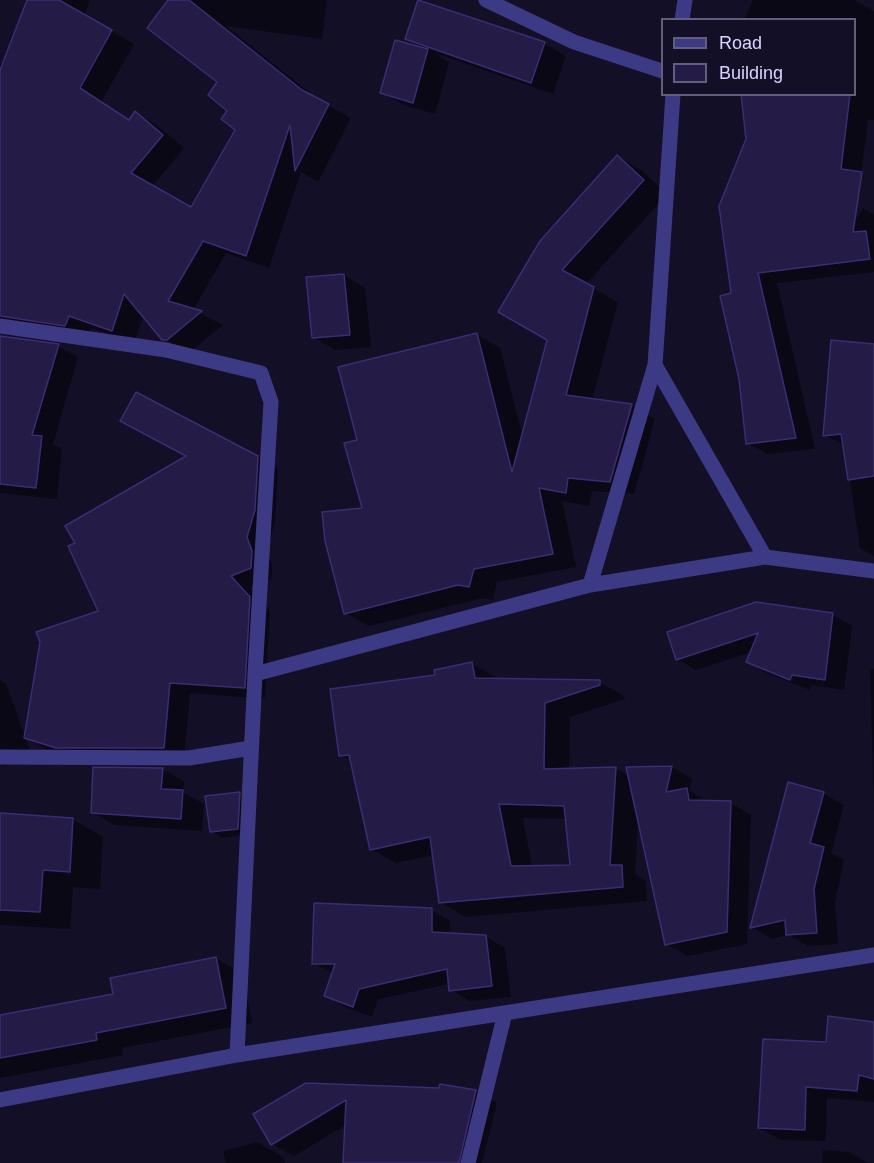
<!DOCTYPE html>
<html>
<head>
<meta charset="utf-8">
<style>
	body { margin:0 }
	#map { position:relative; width:874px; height:1163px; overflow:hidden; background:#130f26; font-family:Helvetica,sans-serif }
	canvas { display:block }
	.legend { position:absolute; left:661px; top:18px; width:195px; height:78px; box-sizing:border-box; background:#130f26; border:2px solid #625e7d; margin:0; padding:8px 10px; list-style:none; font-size:18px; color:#d9d4ff }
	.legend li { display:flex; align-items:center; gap:12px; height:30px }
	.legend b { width:30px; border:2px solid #625e7d }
</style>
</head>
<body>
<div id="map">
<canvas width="874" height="1163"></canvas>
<ul class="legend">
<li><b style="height:8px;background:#3d3a85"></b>Road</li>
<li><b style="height:16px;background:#241b47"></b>Building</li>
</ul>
</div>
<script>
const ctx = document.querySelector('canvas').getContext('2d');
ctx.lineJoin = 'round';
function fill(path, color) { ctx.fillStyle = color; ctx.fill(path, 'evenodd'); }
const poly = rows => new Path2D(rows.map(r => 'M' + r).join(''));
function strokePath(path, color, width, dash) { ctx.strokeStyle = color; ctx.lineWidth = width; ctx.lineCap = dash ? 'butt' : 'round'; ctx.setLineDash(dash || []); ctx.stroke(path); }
fill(poly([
	[28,0,90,0,84,16,134,44,101,102,130,121,136,113,158,126,184,148,152,187,191,209,237,130,219,82,170,0,327,0,322,39,226,26,320,101,351,118,318,182,301,172,269,268,226,253,193,310,223,325,190,352,163,338,144,315,134,342,91,328,88,338,0,321,0,64,3,65],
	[753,0,854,0,874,11,874,120,868,120,855,221,863,208,874,214,874,272,777,283,815,449,767,454,748,443,732,295,748,140,743,94,854,94,854,20,744,20],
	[419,1,545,44,566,56,553,94,435,53,449,63,435,114,404,105,382,93,424,48,407,38],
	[618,157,641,170,667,194,586,284,618,302,592,400,631,405,655,419,634,494,592,491,589,506,562,501,576,567,497,582,493,600,483,598,369,626,345,613,364,509,358,441,476,334,500,348,523,437,549,340,501,312],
	[344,275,365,288,371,347,335,350,314,337],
	[0,337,57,346,78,357,53,444,62,449,57,499,0,493],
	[874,345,874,556,860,548,845,446,825,435],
	[257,457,278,469,275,522,267,550,272,564,272,579,250,588,270,610,265,699,190,693,184,759,78,758,46,749,26,737,100,612],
	[833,615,852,626,844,690,811,685,810,690,767,673,748,662,752,652,696,670,677,659,669,633],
	[472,664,497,678,599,682,624,696,625,699,570,717,569,770,616,769,629,776,672,767,692,779,689,791,708,802,731,803,751,815,747,944,687,956,666,944,638,821,635,874,646,881,647,901,465,917,440,902,434,855,396,863,371,849,352,761,341,755,437,676],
	[523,818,567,819,571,867,532,867],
	[870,669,874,669,874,812],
	[0,680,6,684,32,756,3,766,0,764],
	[162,769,184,781,183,792,204,804,202,831,114,825,92,812],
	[789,784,824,794,844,805,831,853,844,860,835,901,838,944,808,946,788,935,772,939,752,927],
	[239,794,250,800,248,834,222,838,212,831],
	[0,815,72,819,103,837,100,889,73,887,70,929,0,925],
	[431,910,450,921,451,935,485,936,505,948,511,997,470,1001,451,990,450,984,378,999,372,1017,345,1007,326,996,333,974,314,963],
	[216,958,243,974,252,1023,122,1048,123,1055,0,1078,0,1017,115,995],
	[874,1024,874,1102,827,1098,826,1141,781,1140,759,1128,827,1044],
	[306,1084,476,1091,497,1103,482,1163,344,1163,346,1125,294,1156,272,1144],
	[257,1142,283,1157,285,1163,226,1163,223,1151],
	[823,1150,849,1152,868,1163,822,1163]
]), '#0007');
const building = poly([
	[27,0,59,0,112,30,80,88,129,120,135,111,163,135,131,173,191,207,235,130,221,119,227,111,208,95,217,82,147,28,168,0,189,0,302,90,329,104,295,171,290,125,246,256,203,241,168,301,202,311,167,340,162,340,124,294,112,331,69,316,65,326,0,316,0,70,27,0],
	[418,0,545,42,531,83,405,39,418,0],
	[395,40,428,49,413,103,380,93,395,40],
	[741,94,850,94,841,169,862,172,853,232,866,231,870,259,758,273,796,438,746,444,739,379,720,296,731,293,719,206,746,139,741,94],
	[617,155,644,180,562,270,594,287,566,395,632,404,610,482,568,478,566,493,539,488,553,554,474,569,469,587,458,585,344,614,325,541,322,512,362,508,344,443,357,440,338,367,477,333,512,472,547,340,498,312,540,241,617,155],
	[344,274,350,335,312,338,306,277,344,274],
	[0,336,59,344,32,435,42,436,36,488,0,484,0,336],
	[831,340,874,344,874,476,848,480,841,434,823,436,831,340],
	[136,392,258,456,255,510,247,537,252,551,251,568,231,576,250,597,245,688,170,683,164,748,56,748,24,738,40,642,36,632,98,611,68,546,75,543,65,526,186,456,120,421,136,392],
	[756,602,833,613,825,680,792,675,790,680,746,662,758,633,676,660,667,632,756,602],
	[472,662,475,678,600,680,600,685,545,703,544,769,616,767,610,865,622,865,623,887,439,903,430,837,370,850,349,755,339,756,330,689,435,675,434,670,472,662],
	[499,804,564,806,570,865,511,866,499,804],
	[672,766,666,792,687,788,689,800,731,801,727,932,665,945,626,767,672,766],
	[93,767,163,768,161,789,183,790,181,819,91,813,93,767],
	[788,782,824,792,810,843,824,847,814,889,817,933,786,935,785,920,750,928,788,782],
	[240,792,238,829,210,832,205,796,240,792],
	[0,813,73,818,70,872,43,870,40,912,0,910,0,813],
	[314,903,432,908,432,932,486,935,492,986,449,991,447,969,359,989,353,1007,324,996,335,964,312,964,314,903],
	[216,957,226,1008,96,1033,97,1040,0,1058,0,1015,113,994,110,978,216,957],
	[828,1016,874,1022,874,1079,859,1075,857,1091,806,1087,805,1130,758,1128,763,1039,826,1042,828,1016],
	[306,1083,439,1088,440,1084,476,1090,459,1163,343,1163,346,1100,271,1145,253,1114,306,1083]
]);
fill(building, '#241b47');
strokePath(building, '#3b2d73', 1.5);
strokePath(poly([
	[486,0,574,42,662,71],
	[682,20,685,0],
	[0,326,166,350,261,373,271,402,255,674,237,1055],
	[655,365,765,557],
	[590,585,655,365,673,94],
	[255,674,590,585,765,557,874,571],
	[0,757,189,758,251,748],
	[0,1100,237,1055,874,955],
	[468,1163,505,1013]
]), '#3d3a85', 15);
</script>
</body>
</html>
